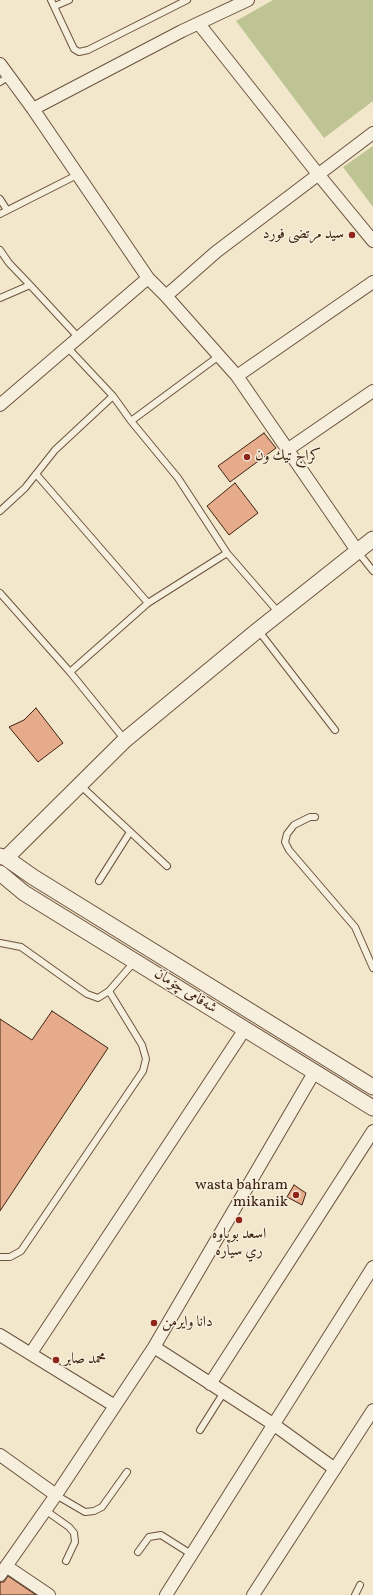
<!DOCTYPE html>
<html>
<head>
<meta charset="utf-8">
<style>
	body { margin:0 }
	canvas { display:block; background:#f2e7ca }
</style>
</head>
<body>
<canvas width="373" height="1595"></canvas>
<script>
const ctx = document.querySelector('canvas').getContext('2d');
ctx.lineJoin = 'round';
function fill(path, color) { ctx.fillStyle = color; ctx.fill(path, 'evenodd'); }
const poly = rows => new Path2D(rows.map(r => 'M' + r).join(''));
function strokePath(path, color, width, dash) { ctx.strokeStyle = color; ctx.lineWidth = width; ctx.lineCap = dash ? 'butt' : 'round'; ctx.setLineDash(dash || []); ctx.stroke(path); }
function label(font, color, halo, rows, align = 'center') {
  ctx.font = font + ' Vollkorn,Amiri,serif'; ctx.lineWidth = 3; ctx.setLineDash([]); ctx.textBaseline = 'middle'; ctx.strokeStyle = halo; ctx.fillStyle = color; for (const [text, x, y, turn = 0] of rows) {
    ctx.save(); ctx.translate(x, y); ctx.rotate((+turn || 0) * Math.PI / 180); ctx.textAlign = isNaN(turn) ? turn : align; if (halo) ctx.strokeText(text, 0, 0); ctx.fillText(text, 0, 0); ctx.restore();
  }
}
fill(poly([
	[273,0,373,0,373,101,324,138,236,21],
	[373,146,373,207,343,167]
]), '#bec494');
const building = poly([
	[264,433,276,448,230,482,218,466,264,433],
	[235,483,258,513,229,535,207,506,235,483],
	[36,708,63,743,38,762,9,727,24,720,36,708],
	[52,1011,108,1048,0,1211,0,1019,32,1040,52,1011],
	[294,1185,306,1193,302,1205,287,1197,294,1185],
	[8,1576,36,1595,0,1595,0,1582,4,1582,8,1576]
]);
fill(building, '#e5ab8b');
strokePath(building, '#3f2211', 1);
const service = poly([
	[51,0,74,49,79,52,88,50,187,0],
	[55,6,69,0],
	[0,82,8,77],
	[0,199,7,210],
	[0,214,77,175],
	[0,250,9,263,30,285,0,298],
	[30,285,79,338],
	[68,348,113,396,131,421,219,356],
	[131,421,178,478,227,553,279,613],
	[36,474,148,603],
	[0,511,25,488,55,450,113,396],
	[358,552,373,571],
	[0,593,70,672,125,740],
	[258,630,335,730],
	[70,672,148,603,227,553],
	[80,785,167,866],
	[315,817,310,817,294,825,287,834,285,842,289,850,355,927,373,968],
	[99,881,130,832],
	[0,943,21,947,87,994,98,998,109,991,135,961],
	[0,1257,10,1257,21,1251,143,1071,146,1059,142,1045,109,991],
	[200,1430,224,1392],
	[56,1495,85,1512,94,1511,102,1507,127,1472],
	[45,1510,69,1527,74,1533,75,1542,66,1561],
	[138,1552,149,1537,161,1535,191,1554],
	[355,1595,360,1585]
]);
const minor = poly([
	[199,24,318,174,373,241],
	[0,64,33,109,148,278,166,296,237,376,358,552],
	[33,109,182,31,248,0],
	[166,296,216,252,373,133],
	[237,376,373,282],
	[0,405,148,278],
	[287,450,373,391],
	[0,1335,115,1406],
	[154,1347,273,1424,335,1469],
	[31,1353,245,1029],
	[210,1384,373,1131],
	[0,1455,56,1495],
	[6,1566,49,1595],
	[0,1575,56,1495,154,1347,315,1071],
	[166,1595,373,1267],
	[253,1595,373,1410]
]);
const tertiary = poly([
	[0,856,6,858,33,877,373,1087],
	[6,858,125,740,258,630,373,539],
	[0,873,24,893,373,1108]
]);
strokePath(service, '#6c533f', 8);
strokePath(minor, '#6c533f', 14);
strokePath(tertiary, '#6c533f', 17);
strokePath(service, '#f7efdd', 6);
strokePath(minor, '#f7efdd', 12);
strokePath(tertiary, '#f7efdd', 15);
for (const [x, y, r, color] of [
	[352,235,4,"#8f2418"],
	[247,457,4,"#8f2418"],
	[296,1195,4,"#8f2418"],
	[239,1220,4,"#8f2418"],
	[154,1323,4,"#8f2418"],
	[56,1360,4,"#8f2418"]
]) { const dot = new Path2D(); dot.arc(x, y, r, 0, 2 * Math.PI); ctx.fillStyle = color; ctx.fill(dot); strokePath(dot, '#f7efdd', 1.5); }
label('15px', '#3f2211', '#f7efdd', [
	["سيد مرتضى فورد",344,235,"right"],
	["كراج تيك ون",255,457],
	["wasta bahram",288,1186,"right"],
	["mikanik",288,1203,"right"],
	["اسعد بوپاوه",239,1235,"center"],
	["ري سياره",239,1252,"center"],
	["دانا وایرمن",162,1323],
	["محمد صابر",64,1360]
], 'left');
label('15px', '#3f2211', '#f7efdd', [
	["شەقامی چۆمان",185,992,32]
]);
</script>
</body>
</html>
